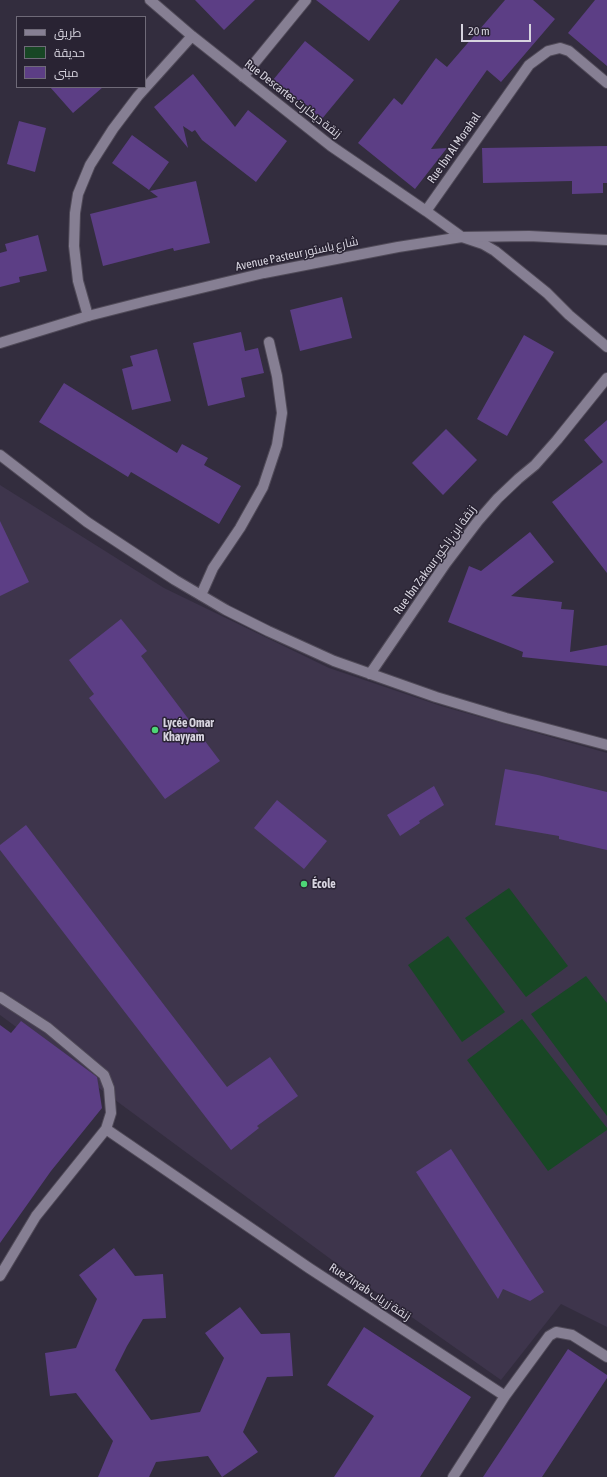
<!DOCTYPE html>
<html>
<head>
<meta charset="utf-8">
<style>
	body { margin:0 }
	#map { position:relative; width:607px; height:1477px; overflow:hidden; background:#332d3e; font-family:"Asap Condensed",Cairo,sans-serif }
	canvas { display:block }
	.legend { position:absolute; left:16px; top:16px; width:130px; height:72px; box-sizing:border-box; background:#292333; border:1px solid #6f6a78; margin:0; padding:5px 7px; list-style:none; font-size:12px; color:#d7d4df }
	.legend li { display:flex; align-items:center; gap:8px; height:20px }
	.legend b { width:20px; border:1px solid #6f6a78 }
	.scale { position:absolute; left:461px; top:24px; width:70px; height:18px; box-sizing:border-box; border:2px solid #d7d4df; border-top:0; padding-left:5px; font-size:12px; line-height:14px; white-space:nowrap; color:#d7d4df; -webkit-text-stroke:3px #292333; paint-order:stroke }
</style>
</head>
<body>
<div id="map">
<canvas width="607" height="1477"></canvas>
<ul class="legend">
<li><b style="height:5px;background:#867f93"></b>طريق</li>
<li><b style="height:11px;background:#184725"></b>حديقة</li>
<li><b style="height:11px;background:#5c3e85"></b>مبنى</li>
</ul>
<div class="scale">20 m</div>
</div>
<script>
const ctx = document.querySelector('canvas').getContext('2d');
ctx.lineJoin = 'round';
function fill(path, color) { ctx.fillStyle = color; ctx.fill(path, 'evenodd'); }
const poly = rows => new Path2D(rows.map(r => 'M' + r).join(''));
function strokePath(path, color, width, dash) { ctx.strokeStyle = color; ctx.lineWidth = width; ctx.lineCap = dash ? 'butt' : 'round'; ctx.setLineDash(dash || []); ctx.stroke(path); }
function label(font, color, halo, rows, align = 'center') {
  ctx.font = font + ' "Asap Condensed",Cairo,sans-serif'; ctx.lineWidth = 3; ctx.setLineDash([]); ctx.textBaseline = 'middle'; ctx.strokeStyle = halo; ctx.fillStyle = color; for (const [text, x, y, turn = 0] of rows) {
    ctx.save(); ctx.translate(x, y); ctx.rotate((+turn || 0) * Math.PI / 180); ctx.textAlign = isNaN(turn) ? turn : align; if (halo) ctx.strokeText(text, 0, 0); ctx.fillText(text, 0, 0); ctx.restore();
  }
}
fill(poly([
	[0,485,164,588,329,668,441,706,607,753,607,1327,561,1304,501,1380,359,1280,0,1015]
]), '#3e354c');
fill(poly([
	[509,888,568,966,526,997,465,918],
	[448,936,505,1012,462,1042,408,965],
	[586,976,607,1003,607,1116,531,1014],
	[522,1019,607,1128,607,1130,548,1171,467,1060]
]), '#184725');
fill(poly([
	[195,0,255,0,224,30],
	[316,0,400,0,369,41],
	[505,0,533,0,555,19,501,82,487,70,431,149,447,148,415,189,358,143,394,98,402,105,436,58,447,67],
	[595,0,607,0,607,66,568,33],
	[305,41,354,80,321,120,273,80],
	[193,74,235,127,248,110,287,141,256,182,202,140,195,130,192,132,183,126,188,148,154,107],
	[50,87,103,87,73,113],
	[19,121,46,128,35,172,7,164],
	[132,135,169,162,149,190,112,163],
	[607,146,607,183,603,183,603,193,572,194,572,181,483,183,482,148],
	[196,181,210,243,174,251,173,248,103,266,90,214,158,197,150,191],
	[38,235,47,271,19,277,20,282,0,287,0,253,7,251,5,244],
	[342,297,352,338,300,351,290,310],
	[241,332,245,351,258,348,264,373,241,378,245,397,208,406,193,343],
	[524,335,554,352,507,436,477,419],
	[157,349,171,401,132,410,122,369,133,366,130,356],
	[64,383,177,453,182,444,208,458,204,465,241,486,219,524,131,472,128,477,39,422],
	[607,420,607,573,552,502,603,462,584,440],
	[446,429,477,460,443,495,412,463],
	[0,521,29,582,0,596],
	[530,532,554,562,511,596,562,602,561,609,574,610,570,652,607,645,607,666,522,657,523,652,448,622,469,566,481,571],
	[121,619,147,651,141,656,220,761,165,799,89,698,94,694,69,660],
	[505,769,538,775,607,792,607,850,559,839,559,836,495,825],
	[434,786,444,805,419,821,420,823,400,836,387,815],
	[277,800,327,841,304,869,254,828],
	[26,825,227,1087,270,1057,298,1096,257,1126,259,1128,231,1150,0,850,0,845],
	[21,1021,97,1077,102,1108,51,1171,0,1243,0,1025,11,1033],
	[451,1149,544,1292,530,1301,503,1289,498,1299,416,1172],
	[114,1248,135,1276,163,1274,166,1318,143,1319,127,1346,115,1370,151,1420,200,1412,224,1358,205,1333,240,1307,261,1334,290,1333,293,1376,267,1377,243,1432,258,1452,222,1477,208,1456,156,1462,149,1477,98,1477,113,1441,76,1393,50,1396,45,1353,76,1348,97,1299,79,1275],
	[364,1327,471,1397,420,1477,334,1477,374,1416,327,1385],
	[568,1349,607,1375,607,1378,542,1477,483,1477]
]), '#5c3e85');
const service = poly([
	[201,595,213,568,240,528,263,487,277,445,282,413,277,376,269,342]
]);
const minor = poly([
	[150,0,192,36,331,146,426,211],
	[243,77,306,0],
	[607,83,569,51,560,48,548,51,529,65,426,211,462,237,483,244,495,251,547,293,569,315,607,347],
	[88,316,78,281,74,246,75,213,78,194,90,165,113,129,138,96,192,36],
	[0,455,87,522,175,580,226,610,268,631,334,661,436,697,506,718,607,745],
	[370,674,446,563,478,521,498,498,518,479,535,465,557,440,607,378],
	[0,997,48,1028,104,1075,109,1088,111,1113,106,1129,36,1216,0,1276],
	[106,1129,309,1268,505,1396],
	[453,1477,505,1396,549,1336,556,1332,572,1335,607,1357]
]);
const tertiary = poly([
	[0,343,88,316,147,301,264,273,398,247,462,237,529,236,607,240]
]);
strokePath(service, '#504a58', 12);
strokePath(minor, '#504a58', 12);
strokePath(tertiary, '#504a58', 12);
strokePath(service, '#867f93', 10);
strokePath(minor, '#867f93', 10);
strokePath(tertiary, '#867f93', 10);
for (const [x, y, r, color] of [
	[155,730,4,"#4dd676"],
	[304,884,4,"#4dd676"]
]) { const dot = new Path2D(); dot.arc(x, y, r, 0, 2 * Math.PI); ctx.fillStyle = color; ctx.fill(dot); strokePath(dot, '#292333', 1.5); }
label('12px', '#d7d4df', '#292333', [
	["Rue Descartes زنقة ديكارت",293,99,38],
	["Rue Ibn Al Morahal",454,148,-55],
	["Avenue Pasteur شارع باستور",297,254,-12],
	["Rue Ibn Zakour زنقة ابن زاكور",435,560,-54],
	["Rue Ziryab زنقة زرياب",370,1292,33]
]);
label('bold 12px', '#d7d4df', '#292333', [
	["Lycée Omar",163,723],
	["Khayyam",163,737],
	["École",312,884]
], 'left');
</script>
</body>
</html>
